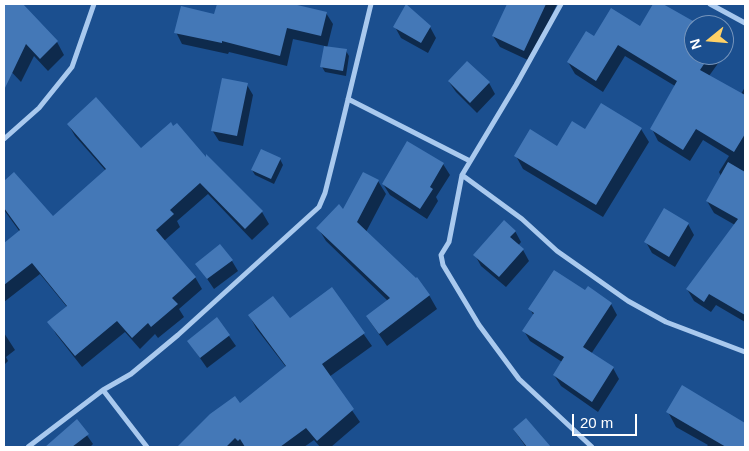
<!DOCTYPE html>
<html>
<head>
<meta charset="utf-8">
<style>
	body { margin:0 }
	#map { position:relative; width:749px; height:451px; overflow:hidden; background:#1b4f8f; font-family:Helvetica,sans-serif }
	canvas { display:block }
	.frame { position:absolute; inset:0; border:5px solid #fff; pointer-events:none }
	.north { position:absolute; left:684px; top:15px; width:50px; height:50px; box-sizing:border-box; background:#1b4f8f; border:1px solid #7695bc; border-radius:50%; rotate:253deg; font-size:14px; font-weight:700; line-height:20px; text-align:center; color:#fff }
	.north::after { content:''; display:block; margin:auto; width:18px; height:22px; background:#ffd166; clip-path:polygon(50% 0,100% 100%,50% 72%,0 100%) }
	.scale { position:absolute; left:572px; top:414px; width:65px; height:22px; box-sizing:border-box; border:2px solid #fff; border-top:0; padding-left:6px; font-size:15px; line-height:18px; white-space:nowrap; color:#fff; -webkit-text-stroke:4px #1b4f8f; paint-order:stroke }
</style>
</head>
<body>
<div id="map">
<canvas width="749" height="451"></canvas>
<div class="frame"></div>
<div class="north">N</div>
<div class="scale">20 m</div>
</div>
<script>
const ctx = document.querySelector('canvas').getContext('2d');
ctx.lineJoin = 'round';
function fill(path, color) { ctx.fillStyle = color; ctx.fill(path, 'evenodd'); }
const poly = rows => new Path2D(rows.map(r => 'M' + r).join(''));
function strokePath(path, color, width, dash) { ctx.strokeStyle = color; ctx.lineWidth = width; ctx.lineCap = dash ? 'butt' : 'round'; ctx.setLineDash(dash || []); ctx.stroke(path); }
fill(poly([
	[4,4,21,4,57,42,64,55,48,71,34,56,21,82,4,64],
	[218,4,288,4,326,13,333,24,327,48,346,51,349,56,346,76,325,72,322,67,325,46,293,39,287,66,229,52,228,54,182,44,176,32,215,15],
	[509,4,557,4,530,61,500,47,493,36],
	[654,4,661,4,698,25,694,25,694,55,724,55,709,76,741,94,745,87,745,322,716,305,711,312,694,301,687,289,735,225,714,213,707,201,721,176,719,172,729,156,703,140,690,161,658,141,652,129,675,86,625,56,603,92,575,74,568,62,594,38,641,28],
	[395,27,430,27,436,38,428,53,401,38],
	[724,40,729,48,724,54],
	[449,82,489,83,495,94,477,113,456,92],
	[247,85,253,95,243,146,219,141,212,130],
	[601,104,641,129,649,142,603,217,523,169,516,156,558,148,585,130],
	[68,124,141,150,206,160,262,212,269,224,252,240,208,194,177,221,180,227,164,241,195,277,202,289,179,309,184,317,158,338,155,334,140,349,125,332,82,367,56,334,49,322,67,307,40,274,4,302,4,244,20,232,4,210,4,182,14,173,52,218,106,171,75,136],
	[280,159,283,165,274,184,255,175,252,170],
	[443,164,450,175,436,197,438,201,427,219,390,195,383,184],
	[378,181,386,194,366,232,429,295,437,309,387,346,367,317,388,301,326,241,318,228,344,211],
	[688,224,694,235,675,267,652,253,646,242],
	[515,231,521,242,518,246,523,250,529,261,506,287,481,266,475,255],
	[232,261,238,271,214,289,197,264],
	[332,289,372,346,329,377,360,422,331,447,320,447,314,440,304,447,179,447,211,415,240,405,286,367,256,328,249,315,289,320],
	[585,292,611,304,617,315,591,354,613,368,619,379,598,412,561,386,554,375,562,362,530,341,524,331,534,316,530,309],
	[217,319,236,346,207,368,188,341],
	[4,333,15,350,6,357,8,361,4,365],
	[682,387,745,424,745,447,706,447,708,445,676,427,668,412],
	[526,419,549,447,526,447,514,430],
	[77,421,93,444,90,447,47,447]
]), '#0007');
fill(poly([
	[4,4,23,4,58,41,40,59,26,44,4,90],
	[217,4,293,4,327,12,321,36,287,28,280,56,222,41,222,43,174,33,181,6,214,14],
	[406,4,431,26,421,43,393,27],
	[507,4,546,4,524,51,492,36],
	[653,4,663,4,700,25,694,25,694,55,710,55,700,70,745,95,745,134,734,152,696,129,683,150,650,129,677,81,618,45,596,81,567,62,586,31,594,36,611,8,640,26],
	[324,46,347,49,343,71,320,67],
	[467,61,490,82,470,103,448,81],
	[222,78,248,83,237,136,211,131],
	[96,97,141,148,171,122,173,126,177,123,206,157,206,154,263,211,245,229,200,183,170,210,174,214,156,230,196,277,172,298,178,304,151,327,148,323,132,338,117,321,75,356,47,322,67,306,32,263,4,285,4,243,20,230,4,208,4,181,14,172,53,216,106,169,67,124],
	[601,103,642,128,596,205,514,156,530,129,557,146,572,121,585,129],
	[407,141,444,163,430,187,433,189,420,209,382,184],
	[261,149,281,158,271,179,251,170],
	[728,162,745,172,745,315,709,294,704,302,686,289,738,219,706,201],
	[363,172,379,180,357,222,416,278,417,277,430,295,379,334,366,316,390,298,316,228,339,204,343,209],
	[664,208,689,223,669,257,644,242],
	[504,220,516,231,510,237,524,249,499,277,473,255],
	[220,244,233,260,207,279,195,264],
	[554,270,585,290,588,286,612,303,583,347,614,367,592,402,553,375,564,357,522,331,534,313,528,309],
	[332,287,365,333,322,364,354,409,317,441,306,428,280,447,245,447,240,439,238,441,235,438,226,447,177,447,210,414,235,396,240,403,286,366,248,315,273,296,290,318],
	[217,317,230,335,200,358,187,341],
	[682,385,745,423,745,447,726,447,666,412],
	[526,418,551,447,527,447,513,429],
	[77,419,89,434,72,447,45,447]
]), '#4478b7');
strokePath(poly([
	[561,4,516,85,462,175,449,242,441,255,443,265,479,325,519,379,592,447],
	[710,4,745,23],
	[348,99,470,161],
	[4,139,39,108,72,67,94,4],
	[462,175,522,219,557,251,628,301,666,322,745,352],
	[103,390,147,447],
	[28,447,103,390,131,374,178,335,319,207,325,193,337,145,371,4]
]), '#a9c9ee', 5);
</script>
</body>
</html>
